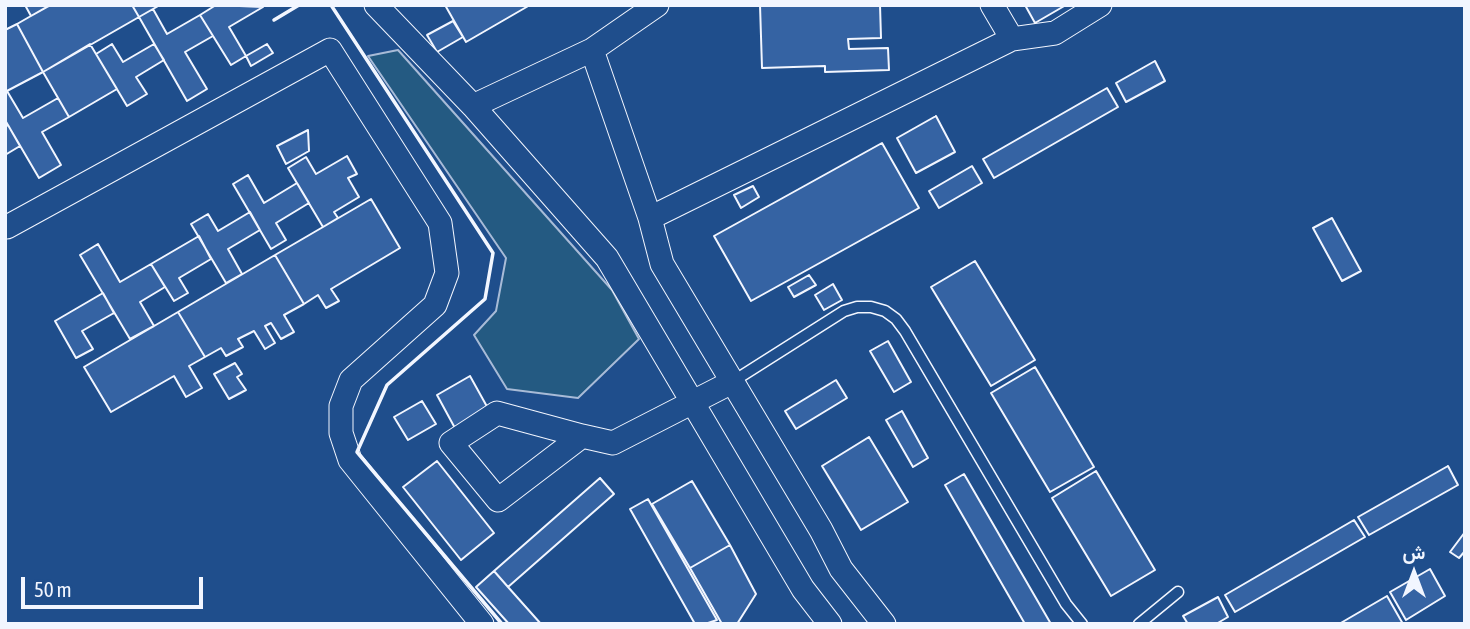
<!DOCTYPE html>
<html>
<head>
<meta charset="utf-8">
<style>
	body { margin:0 }
	#map { position:relative; width:1470px; height:629px; overflow:hidden; background:#1f4e8c; font-family:"Asap Condensed",Vazirmatn,sans-serif }
	canvas { display:block }
	.frame { position:absolute; inset:0; border:7px solid #f2f6ff; pointer-events:none }
	.north { position:absolute; left:1379px; top:538px; width:70px; height:70px; -webkit-text-stroke:5px #1f4e8c; paint-order:stroke; rotate:0deg; font-size:19px; font-weight:700; line-height:28px; text-align:center; color:#f2f6ff }
	.north::after { content:''; display:block; margin:auto; width:24px; height:32px; background:#f2f6ff; clip-path:polygon(50% 0,100% 100%,50% 72%,0 100%) }
	.scale { position:absolute; left:21px; top:577px; width:182px; height:32px; box-sizing:border-box; border:4px solid #f2f6ff; border-top:0; padding-left:9px; font-size:21px; line-height:24px; white-space:nowrap; color:#f2f6ff; -webkit-text-stroke:5px #1f4e8c; paint-order:stroke }
</style>
</head>
<body>
<div id="map">
<canvas width="1470" height="629"></canvas>
<div class="frame"></div>
<div class="north">ش</div>
<div class="scale">50 m</div>
</div>
<script>
const ctx = document.querySelector('canvas').getContext('2d');
ctx.lineJoin = 'round';
function fill(path, color) { ctx.fillStyle = color; ctx.fill(path, 'evenodd'); }
const poly = rows => new Path2D(rows.map(r => 'M' + r).join(''));
function strokePath(path, color, width, dash) { ctx.strokeStyle = color; ctx.lineWidth = width; ctx.lineCap = dash ? 'butt' : 'round'; ctx.setLineDash(dash || []); ctx.stroke(path); }
const green = poly([
	[398,50,612,290,639,339,578,398,507,389,474,335,496,311,506,258,368,56,398,50]
]);
fill(green, '#245a82');
strokePath(green, '#a8bbd7', 2);
const building = poly([
	[25,5,49,5,49,6,31,16,25,5],
	[132,5,160,5,139,17,132,5],
	[132,5,139,17,43,72,17,24,50,5,132,5],
	[216,5,263,7,229,27,246,56,231,65,200,15,216,5],
	[445,5,530,5,466,42,445,5],
	[760,5,880,5,881,38,848,39,849,49,888,48,889,70,825,72,825,66,762,68,760,5],
	[1025,5,1066,5,1035,23,1025,5],
	[153,9,167,34,200,15,213,36,185,52,207,89,187,101,139,17,153,9],
	[453,21,463,37,437,52,427,35,453,21],
	[17,24,43,72,5,92,5,30,17,24],
	[90,44,117,89,69,117,43,72,90,44],
	[112,44,123,62,154,44,164,60,136,77,147,94,127,106,96,54,112,44],
	[267,44,273,53,251,66,246,56,267,44],
	[1155,61,1165,81,1126,102,1116,83,1155,61],
	[1107,88,1118,107,994,178,983,159,1107,88],
	[7,91,23,118,58,98,69,117,42,132,61,165,39,178,5,120,5,92,7,91],
	[936,116,955,152,916,173,897,138,936,116],
	[8,125,20,146,5,155,5,127,8,125],
	[308,130,309,151,286,164,277,146,308,130],
	[882,143,919,208,751,301,714,236,882,143],
	[347,156,357,174,348,178,359,197,334,212,338,218,323,227,288,168,306,157,316,174,347,156],
	[972,166,982,183,939,208,929,191,972,166],
	[248,175,264,203,297,183,309,203,276,223,286,240,271,249,233,184,248,175],
	[753,186,759,197,741,208,734,195,753,186],
	[371,199,400,248,331,289,339,301,326,308,318,295,304,304,275,255,371,199],
	[250,212,260,230,228,249,242,274,226,283,191,224,208,214,218,231,250,212],
	[1332,218,1361,271,1342,281,1313,228,1332,218],
	[199,236,211,259,179,278,188,293,174,301,151,264,199,236],
	[98,244,120,282,151,264,165,287,140,302,154,326,130,339,80,255,98,244],
	[275,255,304,304,284,315,294,332,281,339,271,323,265,326,275,343,265,349,254,331,238,339,243,347,226,356,221,348,205,357,178,312,275,255],
	[975,261,1035,360,991,386,931,287,975,261],
	[809,275,816,285,794,297,788,287,809,275],
	[833,284,842,300,824,310,815,295,833,284],
	[103,293,114,313,82,331,93,349,76,358,55,321,103,293],
	[178,312,205,357,189,366,202,388,186,397,174,376,111,412,84,367,178,312],
	[888,341,911,382,894,392,870,351,888,341],
	[235,363,242,374,237,377,246,390,229,399,214,374,235,363],
	[1035,367,1094,467,1050,492,991,393,1035,367],
	[470,376,490,412,456,430,437,395,470,376],
	[836,380,847,398,796,429,785,411,836,380],
	[422,401,436,424,408,440,394,417,422,401],
	[902,411,928,458,913,467,886,420,902,411],
	[869,437,908,502,861,530,822,466,869,437],
	[437,461,494,533,461,560,403,487,437,461],
	[1448,466,1458,485,1369,535,1358,517,1448,466],
	[1096,471,1155,570,1111,596,1052,498,1096,471],
	[964,474,1051,624,1025,624,945,485,964,474],
	[600,478,614,494,508,587,494,571,600,478],
	[692,481,730,545,690,568,652,504,692,481],
	[648,499,717,620,705,624,695,624,630,509,648,499],
	[1354,520,1365,537,1235,612,1225,595,1354,520],
	[1465,532,1465,551,1459,558,1450,552,1465,532],
	[730,545,756,594,737,624,722,624,690,568,730,545],
	[1430,569,1445,596,1406,620,1390,592,1430,569],
	[494,571,508,587,541,624,509,624,476,587,494,571],
	[1387,596,1403,624,1339,624,1387,596],
	[1218,597,1228,617,1216,624,1188,624,1183,616,1218,597]
]);
fill(building, '#3563a3');
strokePath(building, '#f2f6ff', 2);
const lane = poly([
	[732,382,844,311,857,307,871,307,885,311,896,319,905,331,1066,604,1082,624],
	[1139,624,1178,592]
]);
const street = poly([
	[376,5,473,106],
	[992,5,1012,39,1055,33,1100,5],
	[592,50,657,5],
	[650,218,1012,39],
	[7,227,330,50,440,223,447,273,435,305,351,380,341,406,341,433,350,460,482,624],
	[582,436,497,413,451,443,498,500,582,436,613,443,732,382],
	[830,624,803,589,607,258,473,106,592,50,650,218,662,264,821,530,841,569,884,624]
]);
strokePath(lane, '#f2f6ff', 13);
strokePath(street, '#f2f6ff', 25);
strokePath(lane, '#1f4e8c', 10);
strokePath(street, '#1f4e8c', 23);
strokePath(poly([
	[331,5,493,253,485,299,387,385,357,452,502,624],
	[274,20,299,5]
]), '#f2f6ff', 3.5);
</script>
</body>
</html>
